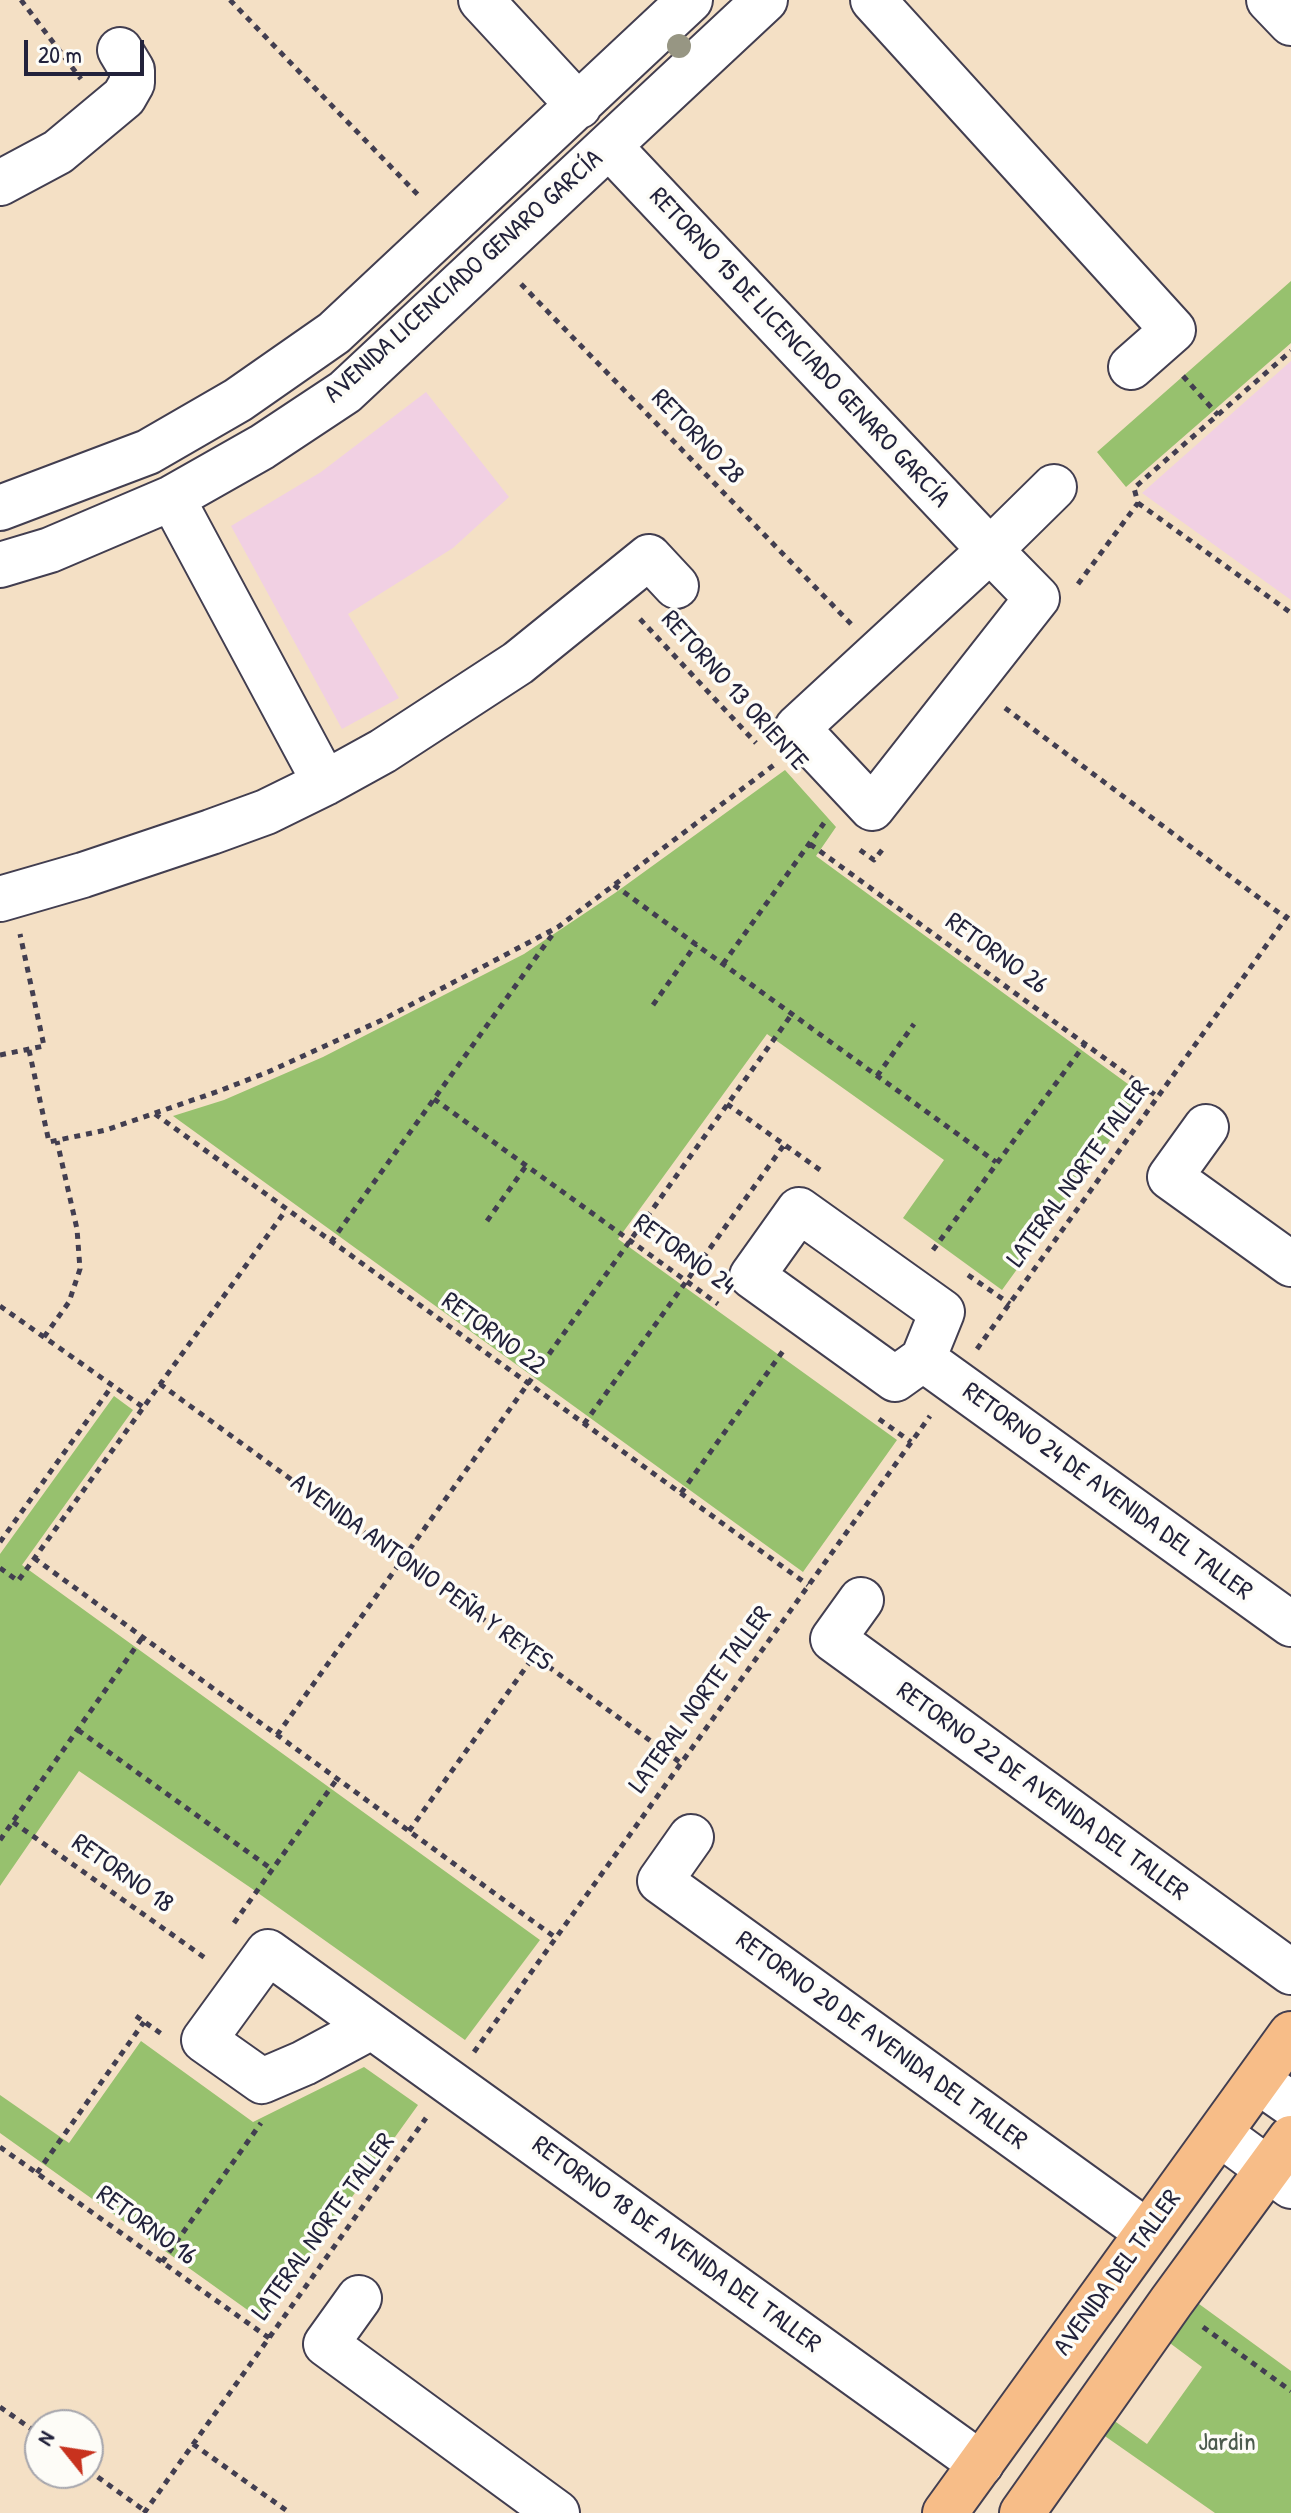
<!DOCTYPE html>
<html>
<head>
<meta charset="utf-8">
<style>
	body { margin:0 }
	#map { position:relative; width:1291px; height:2513px; overflow:hidden; background:#f4e0c5; font-family:"Patrick Hand",sans-serif }
	canvas { display:block }
	.north { position:absolute; left:24px; top:2409px; width:80px; height:80px; box-sizing:border-box; background:#fdfcf7; border:2px solid #a5a5ac; border-radius:50%; rotate:300deg; font-size:22px; font-weight:700; line-height:32px; text-align:center; color:#22223b }
	.north::after { content:''; display:block; margin:auto; width:28px; height:36px; background:#c8321e; clip-path:polygon(50% 0,100% 100%,50% 72%,0 100%) }
	.scale { position:absolute; left:24px; top:40px; width:120px; height:36px; box-sizing:border-box; border:4px solid #22223b; border-top:0; padding-left:10px; font-size:24px; line-height:28px; white-space:nowrap; color:#22223b; -webkit-text-stroke:6px #fdfcf7; paint-order:stroke }
</style>
</head>
<body>
<div id="map">
<canvas width="1291" height="2513"></canvas>
<div class="north">N</div>
<div class="scale">20 m</div>
</div>
<script>
const ctx = document.querySelector('canvas').getContext('2d');
ctx.lineJoin = 'round';
function fill(path, color) { ctx.fillStyle = color; ctx.fill(path, 'evenodd'); }
const poly = rows => new Path2D(rows.map(r => 'M' + r).join(''));
function strokePath(path, color, width, dash) { ctx.strokeStyle = color; ctx.lineWidth = width; ctx.lineCap = dash ? 'butt' : 'round'; ctx.setLineDash(dash || []); ctx.stroke(path); }
function label(font, color, halo, rows, align = 'center') {
  ctx.font = font + ' "Patrick Hand",sans-serif'; ctx.lineWidth = 7; ctx.setLineDash([]); ctx.textBaseline = 'middle'; ctx.strokeStyle = halo; ctx.fillStyle = color; for (const [text, x, y, turn = 0] of rows) {
    ctx.save(); ctx.translate(x, y); ctx.rotate((+turn || 0) * Math.PI / 180); ctx.textAlign = isNaN(turn) ? turn : align; if (halo) ctx.strokeText(text, 0, 0); ctx.fillText(text, 0, 0); ctx.restore();
  }
}
fill(poly([
	[1291,361,1291,600,1142,493],
	[426,392,509,497,453,548,348,614,399,698,342,729,231,526,321,472]
]), '#f1d0e3');
fill(poly([
	[1291,281,1291,343,1126,487,1097,452],
	[785,770,836,827,816,856,1143,1095,1002,1290,903,1218,944,1160,767,1034,618,1239,897,1440,803,1572,173,1116,224,1100,323,1057,524,954,615,893],
	[114,1396,133,1410,22,1565,540,1940,465,2040,251,1888,79,1771,0,1886,0,1554],
	[141,2041,253,2122,364,2067,418,2105,263,2321,0,2133,0,2095,69,2143],
	[1184,2293,1291,2371,1291,2513,1215,2513,1089,2425,1099,2410,1147,2444,1202,2367,1155,2332]
]), '#97c16e');
const minor = poly([
	[481,0,579,106],
	[873,0,1173,330,1131,367],
	[1269,0,1291,23],
	[609,146,990,550,1037,598,872,808,797,728,990,550,1054,487],
	[0,183,58,152,124,97,132,83,132,70,120,50],
	[172,498,325,783],
	[0,508,148,452,238,400,334,333,690,0],
	[0,565,50,550,172,498,262,447,345,392,765,0],
	[0,899,83,875,211,832,266,812,325,783,383,751,518,663,649,557,676,586],
	[1206,1127,1170,1177,1291,1264],
	[799,1210,942,1312,923,1359,895,1379,752,1276,799,1210],
	[923,1359,1291,1624],
	[861,1600,833,1639,1291,1972],
	[691,1837,660,1881,1147,2232],
	[371,2027,304,2063,262,2081,204,2040,268,1952,981,2464],
	[1258,2081,1291,2104],
	[1220,2134,1291,2186],
	[359,2298,326,2344,557,2513]
]);
const major = poly([
	[945,2513,1291,2034],
	[1022,2513,1171,2302,1291,2138]
]);
strokePath(minor, '#423e50', 48);
strokePath(major, '#423e50', 48);
strokePath(poly([
	[21,0,81,79],
	[230,0,421,198],
	[521,284,851,624],
	[1183,376,1218,415],
	[1138,503,1291,613],
	[1078,584,1138,503,1134,488,1291,351],
	[640,619,756,743],
	[1005,708,1286,918],
	[810,844,1158,1097],
	[860,850,874,860,882,850],
	[614,885,996,1162],
	[723,964,824,823],
	[653,1005,696,944],
	[29,1050,49,1142,106,1130,219,1091,268,1072,382,1020,558,927,774,765],
	[0,1055,44,1046,20,934],
	[877,1076,914,1024],
	[434,1099,718,1304],
	[727,1104,823,1172],
	[155,1114,808,1585],
	[487,1221,526,1166],
	[331,1242,555,931],
	[933,1250,1085,1044],
	[968,1275,1010,1304],
	[0,1306,143,1407],
	[44,1337,69,1302,80,1269,77,1229,57,1141],
	[977,1349,1291,911],
	[160,1384,681,1763],
	[879,1419,911,1442],
	[584,1424,784,1145],
	[681,1493,783,1351],
	[0,1542,112,1386],
	[34,1558,556,1938],
	[0,1568,18,1581,286,1210],
	[78,1730,273,1870],
	[277,1735,792,1014],
	[13,1822,208,1960],
	[409,1831,534,1656],
	[0,1840,142,1638],
	[234,1923,337,1779],
	[136,2016,163,2035],
	[474,2052,930,1416],
	[0,2147,269,2338],
	[37,2173,144,2022],
	[162,2262,261,2123],
	[1203,2327,1291,2391],
	[0,2407,40,2435],
	[193,2444,290,2513],
	[88,2470,145,2511],
	[144,2513,426,2118]
]), '#423e50', 5, [6, 6]);
strokePath(minor, '#fff', 44);
strokePath(major, '#f7bd88', 44);
ctx.fillStyle = '#979683';
for (const [x, y] of [
	[679,46]
]) { ctx.beginPath(); ctx.arc(x, y, 12, 0, 2 * Math.PI); ctx.fill(); }
label('26px', '#22223b', '#fdfcf7', [
	["AVENIDA LICENCIADO GENARO GARCÍA",464,277,-42],
	["RETORNO 15 DE LICENCIADO GENARO GARCÍA",799,348,47],
	["RETORNO 28",697,437,46],
	["RETORNO 13 ORIENTE",734,691,48],
	["RETORNO 26",996,954,36],
	["LATERAL NORTE TALLER",1079,1174,-54],
	["RETORNO 24",684,1255,36],
	["RETORNO 22",493,1334,36],
	["RETORNO 24 DE AVENIDA DEL TALLER",1107,1492,36],
	["AVENIDA ANTONIO PEÑA Y REYES",421,1573,36],
	["LATERAL NORTE TALLER",701,1700,-54],
	["RETORNO 22 DE AVENIDA DEL TALLER",1042,1792,36],
	["RETORNO 18",122,1874,35],
	["RETORNO 20 DE AVENIDA DEL TALLER",881,2041,36],
	["RETORNO 16",146,2226,36],
	["LATERAL NORTE TALLER",324,2227,-54],
	["RETORNO 18 DE AVENIDA DEL TALLER",676,2245,36],
	["AVENIDA DEL TALLER",1118,2273,-54]
]);
label('26px', '#4b5a4d', '#fdfcf7', [
	["Jardin",1227,2443]
]);
</script>
</body>
</html>
